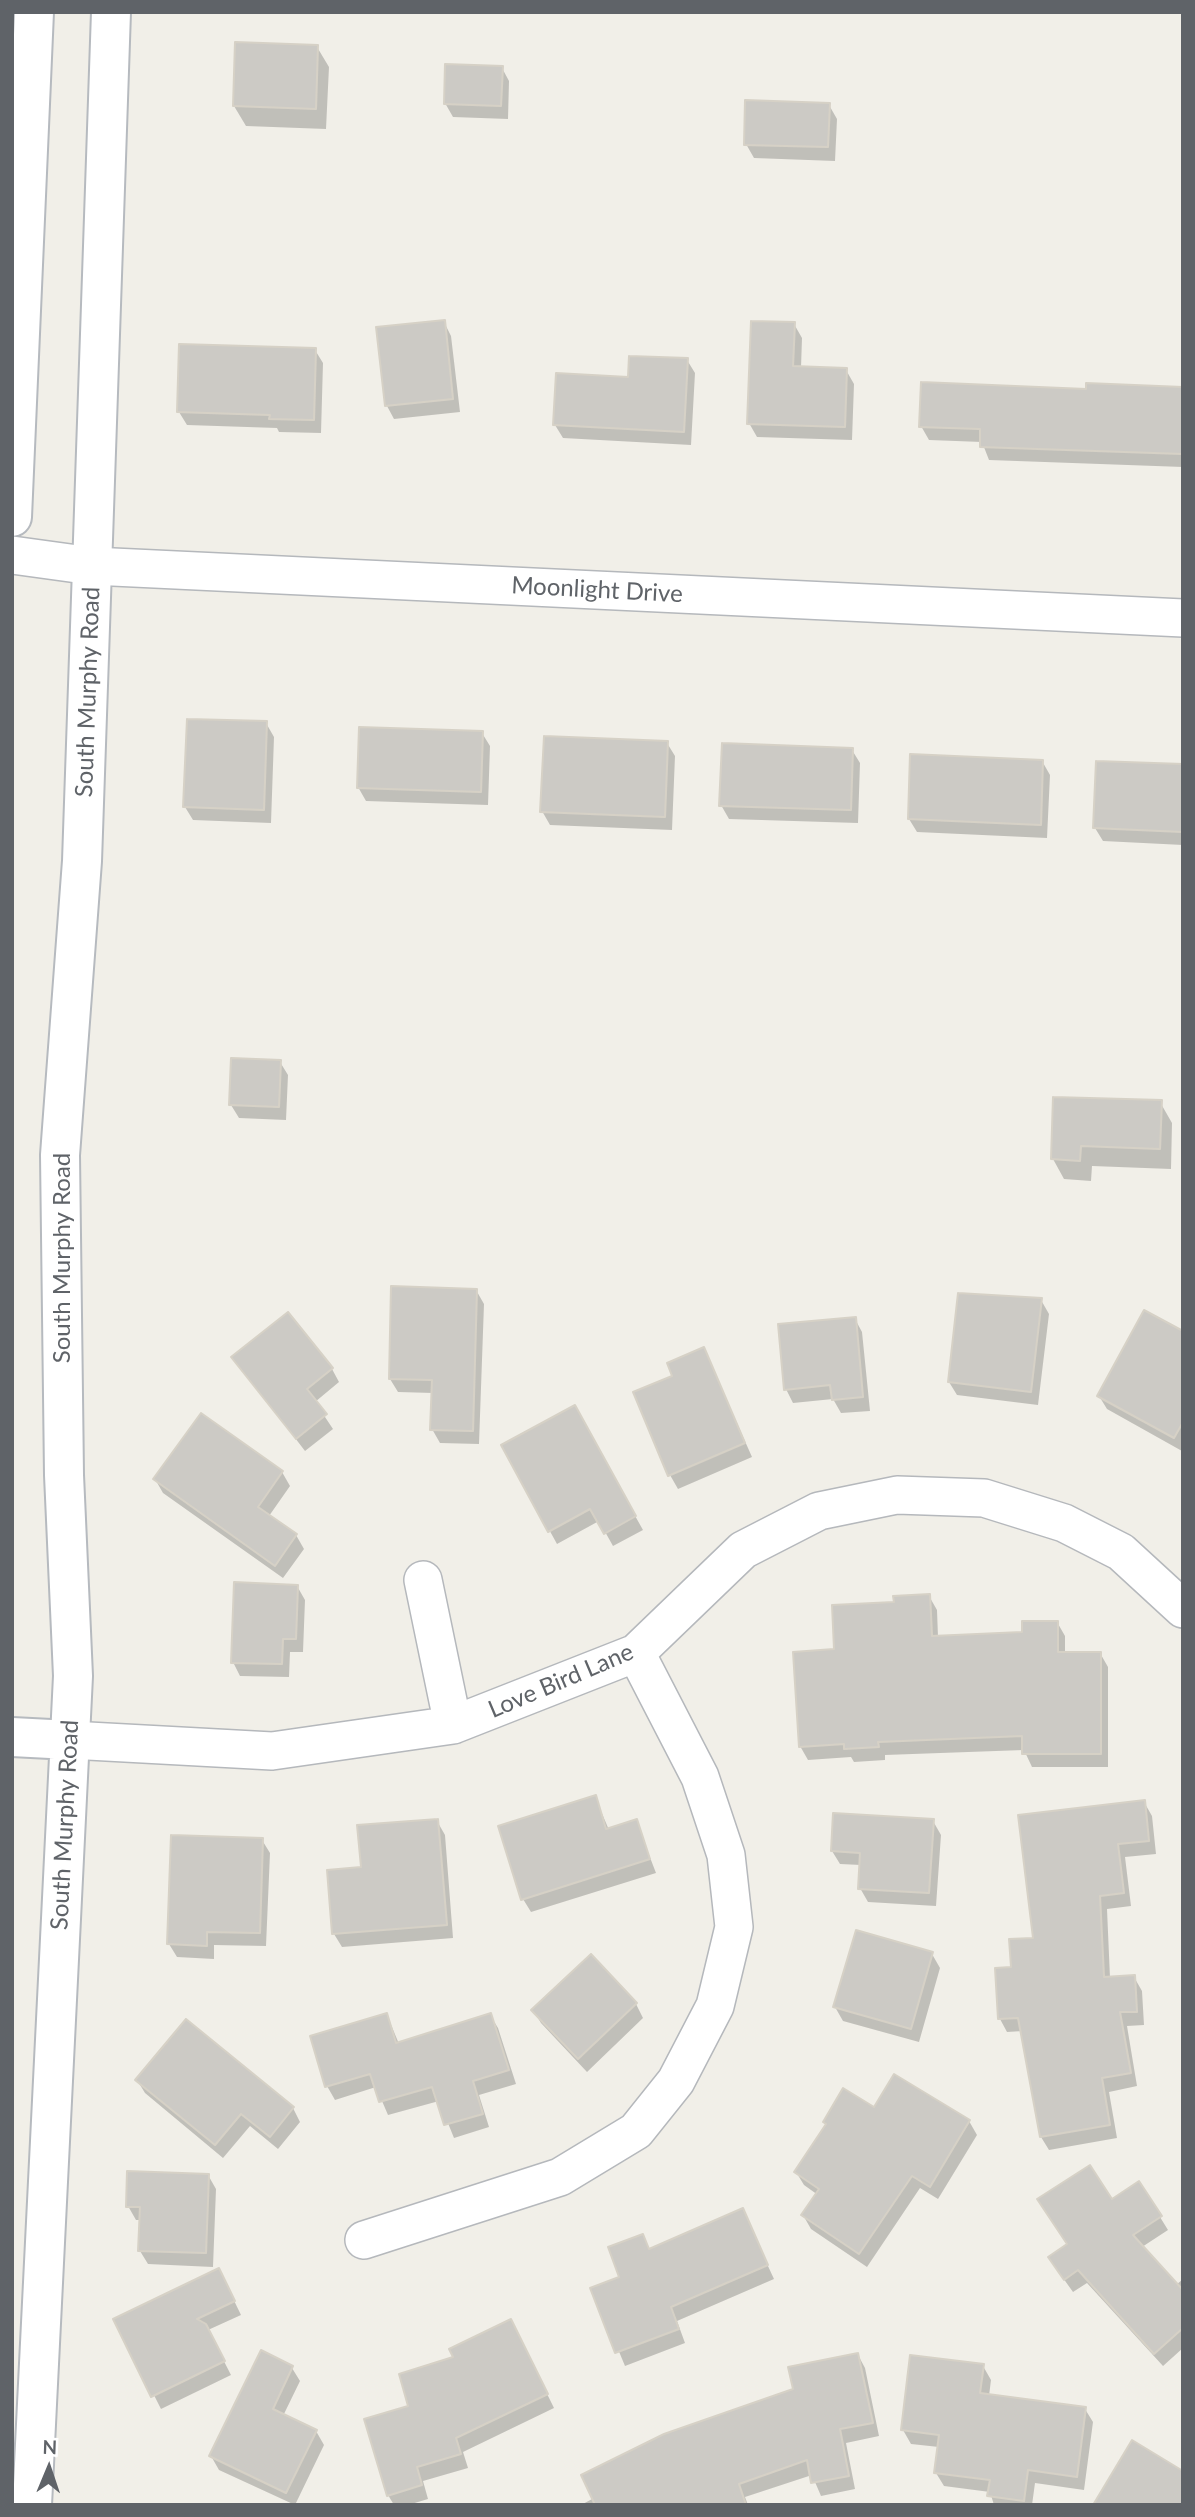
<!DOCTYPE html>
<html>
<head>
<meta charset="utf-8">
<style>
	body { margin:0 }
	#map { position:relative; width:1195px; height:2517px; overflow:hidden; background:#f1efe8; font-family:Lato,sans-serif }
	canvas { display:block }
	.frame { position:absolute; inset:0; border:14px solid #5f6368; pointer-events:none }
	.north { position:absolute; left:14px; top:2433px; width:70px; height:70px; -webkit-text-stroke:5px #fff; paint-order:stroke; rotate:2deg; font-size:19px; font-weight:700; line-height:28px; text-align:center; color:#5f6368 }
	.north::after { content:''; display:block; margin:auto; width:24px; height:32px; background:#5f6368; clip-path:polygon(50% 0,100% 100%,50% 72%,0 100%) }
</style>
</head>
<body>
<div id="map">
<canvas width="1195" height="2517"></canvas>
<div class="frame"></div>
<div class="north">N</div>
</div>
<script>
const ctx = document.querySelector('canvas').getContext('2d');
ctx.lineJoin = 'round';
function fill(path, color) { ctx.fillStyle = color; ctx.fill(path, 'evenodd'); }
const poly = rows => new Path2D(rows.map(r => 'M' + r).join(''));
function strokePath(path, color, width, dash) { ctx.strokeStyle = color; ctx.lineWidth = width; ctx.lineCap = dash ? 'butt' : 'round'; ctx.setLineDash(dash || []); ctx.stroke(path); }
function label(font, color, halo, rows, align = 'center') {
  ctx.font = font + ' Lato,sans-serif'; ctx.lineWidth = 7; ctx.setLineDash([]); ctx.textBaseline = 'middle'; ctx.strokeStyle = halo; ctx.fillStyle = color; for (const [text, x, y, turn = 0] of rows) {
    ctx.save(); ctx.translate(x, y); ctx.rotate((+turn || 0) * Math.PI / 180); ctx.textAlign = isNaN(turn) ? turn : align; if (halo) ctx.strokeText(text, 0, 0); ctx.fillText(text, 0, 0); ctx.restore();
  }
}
fill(poly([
	[317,47,329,67,326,129,246,126,234,106],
	[502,68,509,81,508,119,453,117,445,103],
	[829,105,837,119,835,161,754,158,746,144],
	[444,322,451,336,460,412,394,419,387,406],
	[794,324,802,338,801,368,846,370,854,384,852,440,757,437,749,423],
	[315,350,323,363,321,433,279,432,277,428,187,425,179,412],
	[687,360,695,373,691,445,563,438,555,425,630,379],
	[1183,388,1183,467,989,460,982,442,929,440,921,426,1087,391],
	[266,723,274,737,271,823,193,820,185,807],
	[482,733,490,746,488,805,366,801,358,787],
	[667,743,675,756,672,830,550,825,542,811],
	[852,750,860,763,858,823,729,819,721,805],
	[1042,761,1050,775,1047,838,917,832,909,819],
	[1183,766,1183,845,1103,841,1095,828],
	[280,1062,288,1075,286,1120,239,1118,231,1105],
	[1160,1102,1172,1123,1171,1169,1092,1166,1091,1181,1064,1179,1053,1159],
	[476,1290,484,1304,479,1444,440,1443,432,1429,433,1393,398,1392,390,1379],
	[1041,1300,1049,1314,1038,1405,957,1395,949,1382],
	[855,1319,862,1332,870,1411,841,1413,833,1399,793,1403,786,1389],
	[1183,1333,1183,1449,1182,1451,1107,1409,1099,1396],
	[704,1349,752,1457,678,1489,670,1475,674,1377],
	[233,1357,332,1369,339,1382,315,1402,333,1429,305,1451],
	[574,1407,643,1530,613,1546,599,1521,557,1544,503,1446],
	[282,1472,290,1486,269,1516,296,1535,304,1549,283,1578,163,1493,155,1479],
	[297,1586,305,1600,303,1652,290,1652,289,1677,240,1676,233,1662],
	[929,1596,937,1610,938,1637,1024,1633,1057,1622,1065,1636,1065,1654,1100,1653,1108,1667,1108,1767,1032,1767,1024,1750,885,1755,885,1760,854,1762,851,1757,808,1760,800,1746,836,1651,896,1603],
	[595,1797,609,1830,636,1821,656,1873,531,1912,523,1899],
	[1144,1802,1152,1816,1156,1854,1125,1857,1131,1906,1107,1909,1110,1978,1134,1977,1142,1991,1144,2025,1127,2026,1137,2086,1109,2092,1117,2138,1049,2150,1041,2137,1023,2031,1007,2032,1000,2019,1012,1969],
	[437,1821,445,1835,453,1938,342,1947,334,1934,362,1868],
	[933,1821,941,1835,936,1906,868,1902,860,1888,861,1865,840,1864,832,1851],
	[262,1840,270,1853,266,1946,214,1945,214,1959,177,1957,169,1944],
	[932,1954,940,1968,919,2042,843,2021,835,2007],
	[636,2004,643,2018,587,2072,541,2023,533,2010],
	[387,2015,399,2044,490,2015,498,2028,516,2084,479,2095,489,2127,454,2138,439,2101,388,2115,376,2087,335,2100,327,2086],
	[137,2080,293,2108,300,2122,278,2149,250,2126,223,2158,145,2093],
	[875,2109,969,2121,977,2135,938,2199,920,2188,867,2267,811,2229,803,2215,818,2195,804,2185,796,2172,827,2126,825,2122],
	[208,2175,216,2189,213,2267,148,2264,140,2251,141,2220,136,2220,128,2206],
	[1139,2183,1168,2230,1142,2247,1176,2285,1183,2279,1183,2348,1163,2366,1087,2283,1073,2292,1058,2271,1069,2246,1111,2201],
	[742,2210,774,2279,677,2321,685,2343,625,2366,593,2289,621,2279,642,2236,650,2250],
	[226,2284,241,2315,208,2330,231,2375,161,2409,116,2320],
	[518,2335,554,2408,463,2452,468,2468,423,2481,428,2499,408,2505,394,2505,388,2495,411,2407],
	[858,2355,865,2368,879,2436,846,2443,855,2489,821,2496,812,2475,745,2497,748,2505,581,2505],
	[983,2366,991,2380,989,2396,1085,2409,1093,2422,1084,2490,1035,2483,1032,2505,994,2505,990,2492,944,2486,936,2473,939,2447,911,2444,903,2430],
	[292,2368,300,2381,283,2416,316,2431,324,2445,295,2505,219,2470,211,2456]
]), '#0003');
const building = poly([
	[235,42,318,45,316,109,233,106,235,42],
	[445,64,503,66,501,106,444,104,445,64],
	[745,100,830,103,828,147,744,145,745,100],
	[445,320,453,399,385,406,376,327,445,320],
	[751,321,795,322,793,366,847,368,845,427,747,424,751,321],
	[179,344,316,348,314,420,269,419,270,415,177,412,179,344],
	[629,356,688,358,684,432,553,425,556,373,628,377,629,356],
	[921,382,1086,389,1086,383,1183,387,1183,454,980,447,980,429,919,427,921,382],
	[187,719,267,721,264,810,183,807,187,719],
	[359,727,483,731,481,792,357,788,359,727],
	[544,736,668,741,665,817,540,812,544,736],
	[722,743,853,748,851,810,719,806,722,743],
	[910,754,1043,760,1041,825,908,819,910,754],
	[1096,761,1183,764,1183,832,1093,828,1096,761],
	[231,1058,281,1060,279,1107,229,1105,231,1058],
	[1053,1097,1162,1100,1160,1149,1081,1146,1080,1161,1051,1159,1053,1097],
	[391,1286,477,1289,473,1431,430,1430,432,1380,389,1379,391,1286],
	[958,1293,1042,1298,1031,1392,948,1382,958,1293],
	[1144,1310,1183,1331,1183,1422,1174,1438,1097,1396,1144,1310],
	[288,1312,333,1368,307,1389,327,1414,296,1439,231,1357,288,1312],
	[856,1317,863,1397,832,1400,830,1385,784,1390,778,1324,856,1317],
	[704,1347,745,1443,668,1476,633,1392,672,1376,667,1363,704,1347],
	[575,1405,636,1516,604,1534,590,1509,548,1532,501,1445,575,1405],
	[201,1413,283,1471,258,1507,297,1534,275,1566,153,1479,201,1413],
	[234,1582,298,1585,296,1639,283,1639,282,1664,231,1663,234,1582],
	[930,1594,932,1636,1022,1632,1022,1621,1058,1621,1058,1652,1101,1652,1101,1754,1022,1754,1022,1736,878,1742,879,1747,844,1749,844,1744,799,1747,793,1652,834,1649,832,1605,894,1602,893,1596,930,1594],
	[596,1795,606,1829,637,1819,650,1859,521,1900,498,1826,596,1795],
	[1145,1800,1149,1841,1118,1844,1124,1893,1100,1896,1104,1977,1135,1975,1137,2012,1120,2012,1131,2073,1102,2078,1110,2125,1040,2137,1018,2018,998,2019,995,1968,1011,1967,1009,1939,1033,1938,1018,1815,1145,1800],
	[833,1813,934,1819,929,1893,858,1889,860,1853,831,1851,833,1813],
	[438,1819,447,1925,332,1934,327,1870,361,1867,357,1825,438,1819],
	[171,1835,263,1838,260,1933,207,1932,207,1946,167,1944,171,1835],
	[856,1930,933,1952,911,2029,833,2007,856,1930],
	[591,1954,637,2003,578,2059,531,2010,591,1954],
	[387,2013,396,2043,491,2013,509,2070,473,2081,483,2114,444,2125,432,2087,379,2102,370,2074,325,2087,310,2036,387,2013],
	[186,2019,294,2107,270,2137,241,2114,215,2145,135,2080,186,2019],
	[894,2074,970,2120,930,2187,912,2176,859,2254,801,2215,819,2189,794,2172,826,2124,823,2122,843,2088,874,2107,894,2074],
	[1090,2165,1112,2199,1139,2181,1162,2216,1133,2235,1183,2290,1183,2328,1154,2354,1078,2270,1064,2280,1048,2257,1067,2244,1037,2199,1090,2165],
	[127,2171,209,2174,206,2253,138,2251,140,2207,126,2207,127,2171],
	[743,2208,768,2265,671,2307,679,2329,615,2353,590,2288,619,2277,608,2247,643,2234,649,2249,743,2208],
	[219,2268,235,2301,197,2319,206,2324,225,2361,151,2397,113,2319,219,2268],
	[511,2319,548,2394,456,2438,461,2454,417,2467,422,2485,387,2496,364,2419,408,2406,399,2374,453,2357,449,2349,511,2319],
	[261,2350,293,2366,273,2409,317,2430,286,2493,209,2456,261,2350],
	[858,2353,873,2423,840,2429,849,2476,811,2483,807,2460,739,2484,746,2505,595,2505,581,2475,664,2434,793,2389,788,2367,858,2353],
	[910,2355,984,2364,980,2393,1086,2407,1077,2477,1028,2470,1024,2501,987,2496,990,2480,934,2473,939,2435,901,2430,910,2355],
	[1132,2440,1183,2471,1183,2505,1093,2505,1132,2440]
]);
fill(building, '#cccac5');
strokePath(building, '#d6d1c6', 2);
const street = poly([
	[12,555,92,566,1183,618],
	[423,1580,453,1725],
	[70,1740,272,1751,453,1725,636,1653,743,1550,819,1511,897,1495,984,1498,1064,1523,1121,1552,1183,1609],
	[364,2240,560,2177,636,2131,676,2081,715,2006,734,1927,726,1855,700,1777,636,1653]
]);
const secondary = poly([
	[12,517,34,12],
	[12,1737,70,1740],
	[32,2505,73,1676,64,1475,60,1155,82,861,111,12]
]);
strokePath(street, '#b5b8bc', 40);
strokePath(secondary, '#b6babf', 42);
strokePath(street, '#fff', 37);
strokePath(secondary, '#fff', 38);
label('24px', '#5f6368', '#fff', [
	["Moonlight Drive",597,590,3],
	["South Murphy Road",88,692,-88],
	["South Murphy Road",62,1258,-90],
	["Love Bird Lane",561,1681,-23],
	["South Murphy Road",65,1825,-87]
]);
</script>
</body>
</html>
